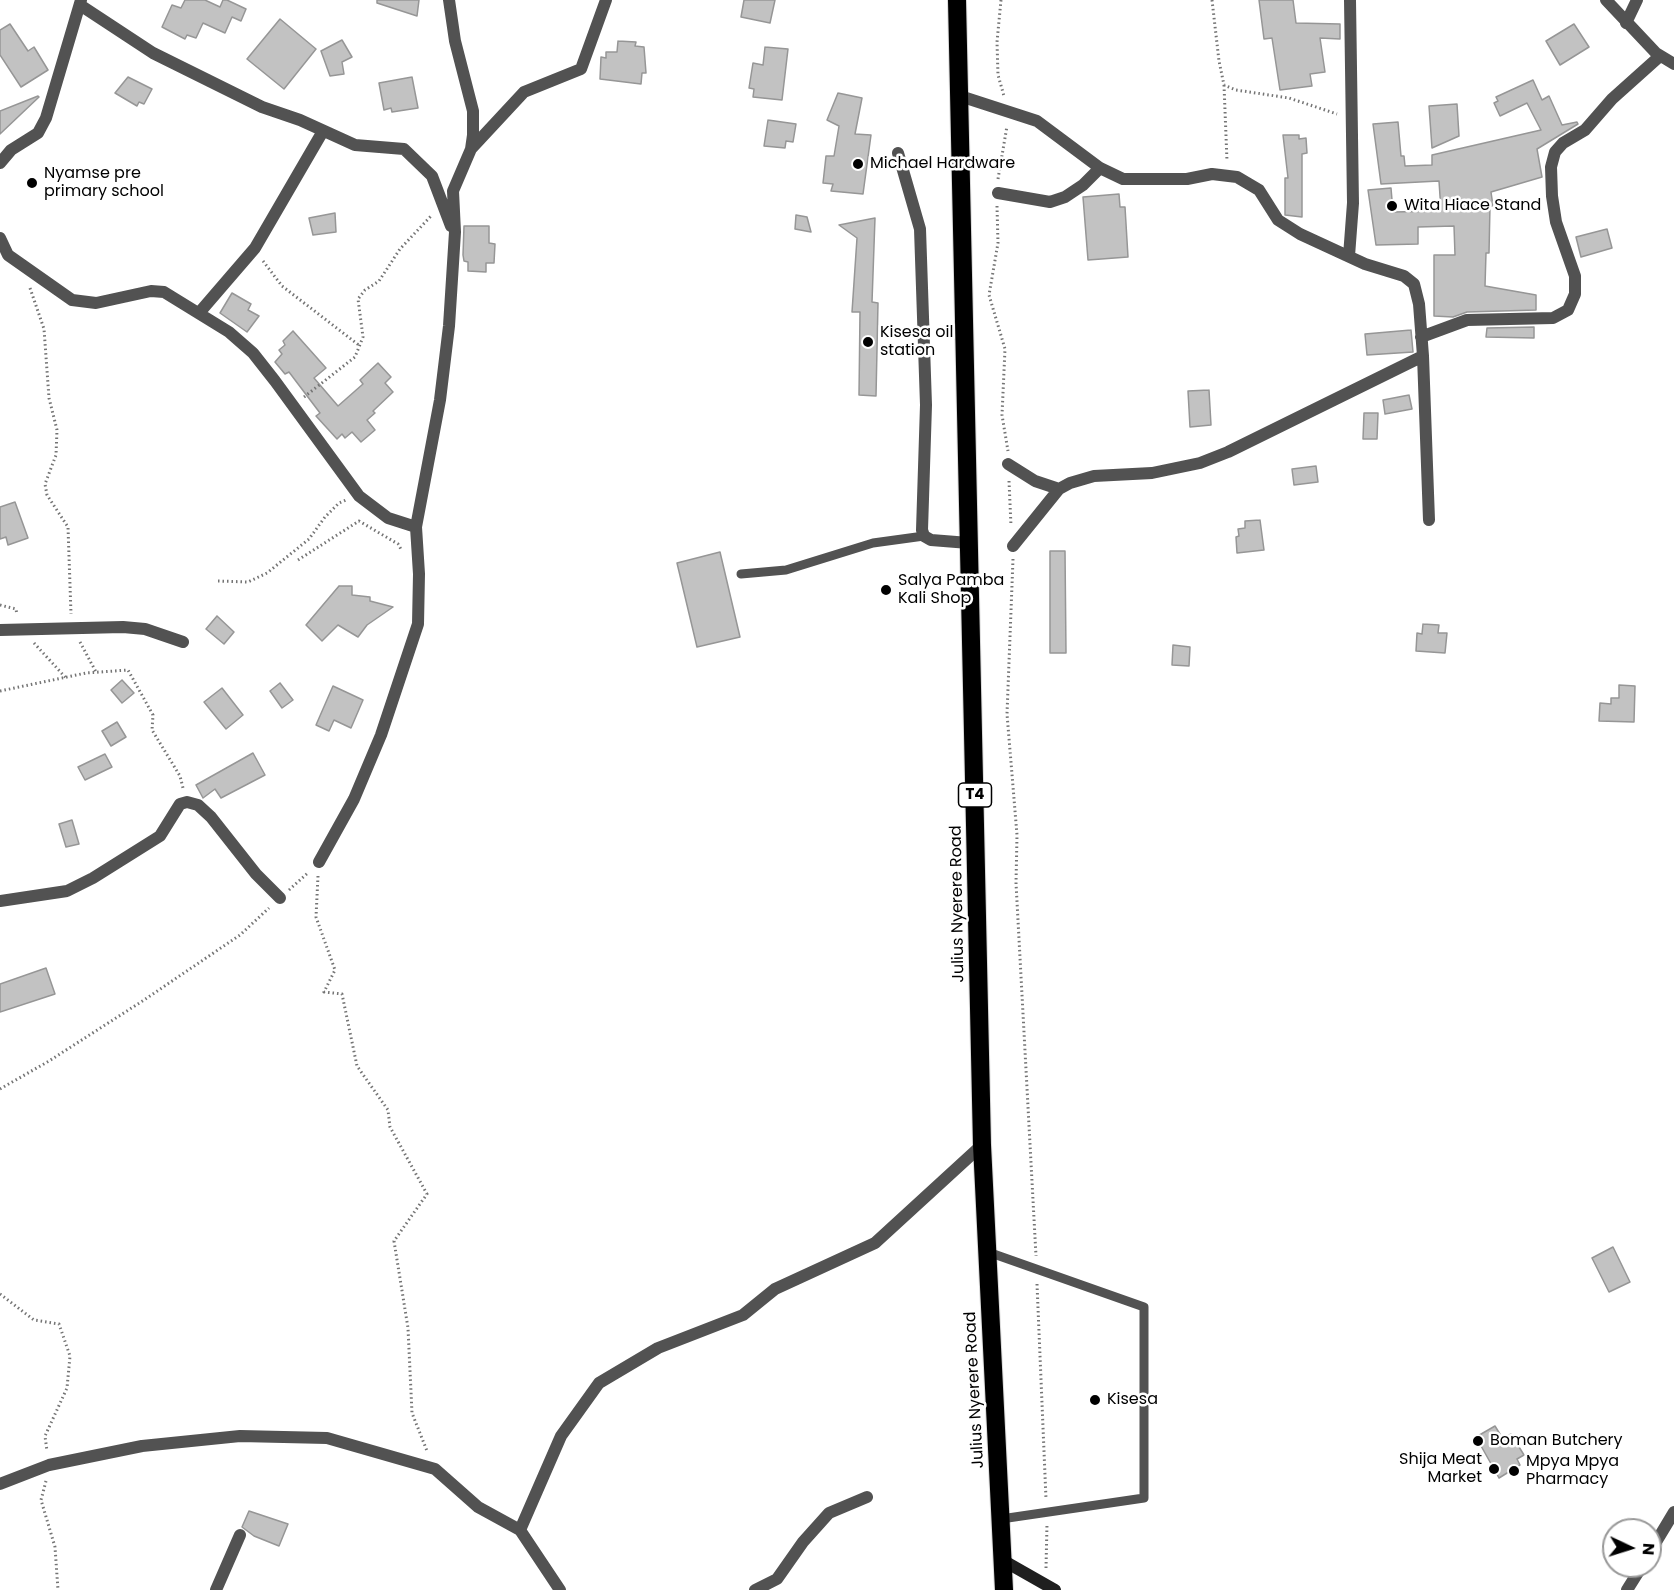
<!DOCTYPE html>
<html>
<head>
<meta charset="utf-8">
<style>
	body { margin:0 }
	#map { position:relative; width:1674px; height:1590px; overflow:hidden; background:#fff; font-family:Poppins,sans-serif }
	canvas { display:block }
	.north { position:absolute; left:1602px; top:1518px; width:60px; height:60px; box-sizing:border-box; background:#fff; border:2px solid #999; border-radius:50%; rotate:94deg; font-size:16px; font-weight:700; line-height:24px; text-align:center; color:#000 }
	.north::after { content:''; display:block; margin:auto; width:21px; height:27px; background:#000; clip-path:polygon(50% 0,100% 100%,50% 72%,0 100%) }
</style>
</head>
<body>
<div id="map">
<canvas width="1674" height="1590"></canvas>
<div class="north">N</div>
</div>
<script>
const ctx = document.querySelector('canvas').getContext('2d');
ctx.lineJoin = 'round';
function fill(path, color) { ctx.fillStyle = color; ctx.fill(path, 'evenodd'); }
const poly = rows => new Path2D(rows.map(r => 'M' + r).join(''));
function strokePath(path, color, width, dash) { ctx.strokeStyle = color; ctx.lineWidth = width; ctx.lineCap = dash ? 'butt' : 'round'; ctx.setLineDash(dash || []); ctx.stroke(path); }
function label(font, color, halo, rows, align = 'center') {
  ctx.font = font + ' Poppins,sans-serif'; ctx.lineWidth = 5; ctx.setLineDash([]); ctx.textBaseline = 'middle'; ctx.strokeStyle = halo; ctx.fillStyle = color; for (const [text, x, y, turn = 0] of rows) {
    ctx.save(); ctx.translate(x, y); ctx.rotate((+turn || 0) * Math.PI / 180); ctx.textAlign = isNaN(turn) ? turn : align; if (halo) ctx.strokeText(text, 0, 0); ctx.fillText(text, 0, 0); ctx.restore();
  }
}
const building = poly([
	[185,0,205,0,220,7,223,0,227,0,246,9,241,21,232,17,225,33,203,23,196,38,187,35,185,39,162,27,172,5,181,8,185,0],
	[377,0,419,0,417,16,377,3,377,0],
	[744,0,775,0,770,23,741,17,744,0],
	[1259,0,1293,0,1296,23,1340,24,1340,39,1320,38,1325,72,1310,74,1312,86,1280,90,1272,38,1264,39,1259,0],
	[280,19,316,49,284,89,247,59,280,19],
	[10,24,28,51,34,47,48,70,21,87,0,55,0,30,10,24],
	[1574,24,1589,47,1560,65,1546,41,1574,24],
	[342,40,352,57,342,62,344,74,330,76,321,51,342,40],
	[618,41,636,42,635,46,644,47,646,73,642,73,641,84,600,79,601,57,606,58,606,52,617,52,618,41],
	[765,47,788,49,782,100,753,97,754,89,749,88,753,63,763,65,765,47],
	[128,77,152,89,144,104,139,102,137,106,115,93,128,77],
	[412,77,418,108,392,112,391,108,384,110,379,83,412,77],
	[1533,80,1542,100,1549,96,1562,125,1577,122,1578,124,1537,149,1542,177,1491,192,1493,206,1490,206,1489,253,1486,253,1485,286,1536,295,1536,310,1467,312,1453,317,1434,316,1434,255,1455,255,1454,226,1418,227,1418,244,1376,245,1368,190,1391,188,1393,212,1441,211,1439,181,1381,184,1373,124,1398,122,1401,156,1404,156,1405,166,1432,165,1432,155,1541,130,1527,103,1500,116,1494,103,1498,101,1496,97,1533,80],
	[838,93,862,98,855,134,871,135,863,194,831,191,833,184,823,183,826,156,834,156,839,126,827,120,838,93],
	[38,96,39,97,0,134,0,111,38,96],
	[1457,104,1459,136,1432,148,1429,106,1457,104],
	[768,120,796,124,793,142,786,141,785,148,764,146,768,120],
	[1283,135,1299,135,1299,139,1306,138,1307,153,1302,154,1302,217,1285,215,1285,178,1288,178,1283,135],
	[1119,194,1120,207,1125,207,1128,257,1088,260,1083,197,1119,194],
	[335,213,336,232,313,235,309,218,335,213],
	[796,215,807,217,811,232,795,229,796,215],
	[875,218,872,302,878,303,876,396,859,395,860,312,852,312,857,238,839,225,875,218],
	[464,226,489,226,489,243,495,244,494,263,486,263,486,272,468,271,468,262,464,261,463,255,464,226],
	[1607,229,1612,248,1581,257,1576,237,1607,229],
	[232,293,251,304,248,310,259,316,247,332,220,313,232,293],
	[1534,327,1534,338,1486,337,1487,328,1534,327],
	[1411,330,1413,352,1367,355,1365,334,1411,330],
	[293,331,326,368,314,378,338,406,363,384,360,380,378,363,391,377,385,383,393,392,373,411,375,413,367,420,375,430,361,442,352,432,345,438,342,434,337,439,316,416,320,413,289,372,285,374,275,362,282,354,279,350,285,345,283,341,293,331],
	[1209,390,1211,425,1190,427,1188,391,1209,390],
	[1409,395,1412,409,1385,414,1383,400,1409,395],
	[1364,413,1378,413,1377,439,1363,439,1364,413],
	[1316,466,1318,482,1294,485,1292,469,1316,466],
	[15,502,28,538,8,545,6,537,0,539,0,507,15,502],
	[1260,520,1264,550,1237,553,1236,537,1239,536,1238,529,1245,528,1245,521,1260,520],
	[1050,551,1065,551,1066,653,1050,653,1050,551],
	[720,552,740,637,697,647,677,563,720,552],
	[339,586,352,586,352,595,370,597,370,601,393,607,367,625,358,637,338,625,322,641,306,625,339,586],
	[217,616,234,632,224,644,206,629,217,616],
	[1423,624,1439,625,1438,633,1447,633,1445,653,1416,651,1417,633,1422,634,1423,624],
	[1173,645,1190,647,1189,666,1172,665,1173,645],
	[122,680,134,693,122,703,111,690,122,680],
	[280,683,293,700,282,708,270,691,280,683],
	[1619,685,1635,686,1634,722,1599,721,1600,703,1611,704,1611,698,1619,698,1619,685],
	[333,686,363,700,351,728,334,720,329,731,316,725,333,686],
	[222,688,243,715,226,729,204,702,222,688],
	[117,722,126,737,111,746,102,731,117,722],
	[253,753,265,775,221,798,215,789,203,798,196,785,253,753],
	[105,754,112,767,85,780,78,767,105,754],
	[72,820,79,844,66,847,59,824,72,820],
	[46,968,55,994,0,1012,0,984,46,968],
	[1613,1247,1630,1282,1609,1292,1592,1258,1613,1247],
	[1495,1426,1503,1439,1511,1434,1524,1455,1517,1459,1520,1465,1499,1478,1476,1437,1495,1426],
	[249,1511,288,1524,279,1546,254,1536,242,1527,249,1511]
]);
fill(building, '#c2c2c2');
strokePath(building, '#969696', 1.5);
const highway = poly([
	[957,0,982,1145,1004,1590]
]);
strokePath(highway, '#dbdbdb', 20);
strokePath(poly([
	[1001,0,997,42,998,75,1004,96],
	[1212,0,1219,61,1224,85,1236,90,1289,98,1337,114],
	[1224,85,1227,161],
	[998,179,1007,126],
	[997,206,998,243,989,295,1005,349,1002,415,1008,451],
	[263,261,282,286,360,346],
	[30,288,44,329,49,398,57,430,56,455,45,484,47,495,68,527,71,614],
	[304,397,355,357,363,337,358,299,365,290,379,281,400,249,431,216],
	[1009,481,1011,526],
	[1013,559,1007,714,1017,835,1016,883,1036,1256],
	[298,560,359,521,398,544,402,551],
	[218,581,248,582,267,573,309,539,325,517,339,503,346,500],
	[0,605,16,609,17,615],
	[80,642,96,672],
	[34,643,66,678],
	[0,691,86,673,128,670,153,715,152,730,180,776,183,788],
	[318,876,316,917,335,970,324,992,342,994,357,1066,388,1110,390,1127,427,1194,394,1241,408,1328,412,1413,427,1451],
	[289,890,309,872],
	[0,1089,49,1061,144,1000,240,935,269,908],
	[1037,1284,1046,1499],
	[0,1294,34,1320,59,1324,70,1356,67,1388,45,1436,47,1451],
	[46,1481,41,1500,55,1547,58,1590],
	[1046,1568,1047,1524]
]), '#747474', 3, [1.5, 3]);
strokePath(poly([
	[741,574,786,570,873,543,924,536],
	[988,1252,1144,1307,1144,1498,1001,1519]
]), '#525252', 9);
strokePath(poly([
	[1606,0,1656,53,1674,64],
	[80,5,153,53,262,107,300,120,355,145,404,149,432,176,451,226],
	[1626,23,1637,0],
	[960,96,1037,121,1100,168,1123,179,1187,179,1212,174,1237,177,1259,190,1278,220,1300,234,1365,264,1404,276,1414,284,1419,304,1423,356,1429,520],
	[471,149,524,92,581,69,606,0],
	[898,153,920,229,926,405,922,530,924,536,931,540,969,543],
	[0,163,11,150,38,133,46,118,81,0],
	[998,193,1050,202,1065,197,1083,185,1100,168],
	[0,238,8,255,72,300,96,303,151,291,164,292,229,332,253,353,275,381,359,496,388,518,416,527],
	[1349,256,1353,203,1350,0],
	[199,313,255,248,323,131],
	[1421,337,1467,320,1553,318,1568,310,1575,294,1575,276,1556,222,1552,196,1551,167,1555,152,1563,143,1585,130,1612,99,1660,56],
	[1008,464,1035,481,1059,489],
	[1013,546,1059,489,1070,483,1094,476,1152,473,1200,463,1228,452,1423,356],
	[0,630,123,627,145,629,183,642],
	[319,862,354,799,381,735,418,624,419,574,416,527,440,400,449,326,455,232,453,191,471,149,473,135,473,111,455,41,449,0],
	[0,901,67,891,93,878,160,836,180,804,187,802,198,805,211,817,256,874,280,898],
	[0,1484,49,1465,142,1446,240,1436,327,1438,435,1469,478,1507,520,1530,560,1590],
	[520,1530,561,1436,599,1383,658,1348,743,1315,775,1289,875,1243,982,1145],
	[1650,1552,1674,1512],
	[216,1590,240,1535],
	[755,1590,777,1579,803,1542,829,1513,867,1497],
	[1627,1590,1642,1566]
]), '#525252', 12);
strokePath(poly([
	[1004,1561,1055,1590]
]), '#1f1f1f', 12);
strokePath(highway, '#000', 18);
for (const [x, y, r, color] of [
	[858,164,6,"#000"],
	[32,183,6,"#000"],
	[1392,206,6,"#000"],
	[868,342,6,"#000"],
	[886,590,6,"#000"],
	[1095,1400,6,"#000"],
	[1478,1441,6,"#000"],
	[1494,1469,6,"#000"],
	[1514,1471,6,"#000"]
]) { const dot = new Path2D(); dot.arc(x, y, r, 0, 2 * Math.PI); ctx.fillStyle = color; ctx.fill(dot); strokePath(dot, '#fff', 2); }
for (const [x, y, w] of [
	[975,795,33]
]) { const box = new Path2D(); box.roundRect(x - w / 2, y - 12, w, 24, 4.5); ctx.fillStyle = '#fff'; ctx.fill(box); strokePath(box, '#000', 1.5); }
label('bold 15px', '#000', null, [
	["T4",975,795]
]);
label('16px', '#000', '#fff', [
	["Michael Hardware",870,164],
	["Nyamse pre",44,174],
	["primary school",44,192],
	["Wita Hiace Stand",1404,206],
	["Kisesa oil",880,333],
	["station",880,351],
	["Salya Pamba",898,581],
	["Kali Shop",898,599],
	["Kisesa",1107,1400],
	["Boman Butchery",1490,1441],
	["Shija Meat",1482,1460,"right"],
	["Market",1482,1478,"right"],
	["Mpya Mpya",1526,1462],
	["Pharmacy",1526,1480]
], 'left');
label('16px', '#000', '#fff', [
	["Julius Nyerere Road",958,904,-91],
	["Julius Nyerere Road",975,1390,-93]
]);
</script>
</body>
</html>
